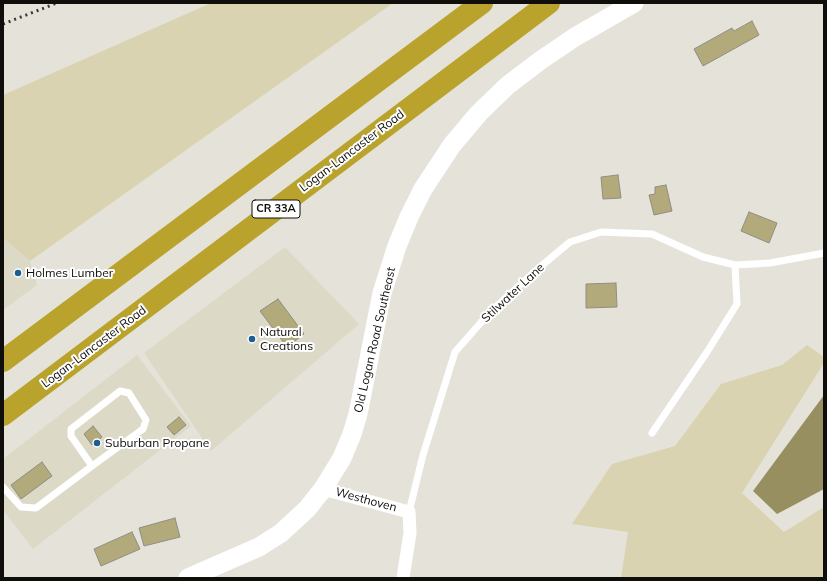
<!DOCTYPE html>
<html>
<head>
<meta charset="utf-8">
<style>
	body { margin:0 }
	#map { position:relative; width:827px; height:581px; overflow:hidden; background:#e5e3d9; font-family:Mulish,sans-serif }
	canvas { display:block }
	.frame { position:absolute; inset:0; border:4px solid #0f0e0b; pointer-events:none }
</style>
</head>
<body>
<div id="map">
<canvas width="827" height="581"></canvas>
<div class="frame"></div>
</div>
<script>
const ctx = document.querySelector('canvas').getContext('2d');
ctx.lineJoin = 'round';
function fill(path, color) { ctx.fillStyle = color; ctx.fill(path, 'evenodd'); }
const poly = rows => new Path2D(rows.map(r => 'M' + r).join(''));
function strokePath(path, color, width, dash) { ctx.strokeStyle = color; ctx.lineWidth = width; ctx.lineCap = dash ? 'butt' : 'round'; ctx.setLineDash(dash || []); ctx.stroke(path); }
function label(font, color, halo, rows, align = 'center') {
  ctx.font = font + ' Mulish,sans-serif'; ctx.lineWidth = 4; ctx.setLineDash([]); ctx.textBaseline = 'middle'; ctx.strokeStyle = halo; ctx.fillStyle = color; for (const [text, x, y, turn = 0] of rows) {
    ctx.save(); ctx.translate(x, y); ctx.rotate((+turn || 0) * Math.PI / 180); ctx.textAlign = isNaN(turn) ? turn : align; if (halo) ctx.strokeText(text, 0, 0); ctx.fillText(text, 0, 0); ctx.restore();
  }
}
fill(poly([
	[3,238,30,261,37,285,3,310],
	[285,247,359,324,211,451,144,353],
	[137,355,191,426,33,549,3,510,3,459]
]), '#dcd9c7');
fill(poly([
	[211,3,393,3,30,261,3,238,3,95],
	[807,345,824,357,824,363,742,493,784,532,824,507,824,578,621,578,628,532,572,524,612,464,675,446,721,384,782,365]
]), '#d9d3b1');
fill(poly([
	[824,395,824,489,777,514,753,491]
]), '#988f61');
const building = poly([
	[752,21,759,35,703,66,694,49,732,28,734,31,752,21],
	[618,175,621,198,603,199,601,177,618,175],
	[666,185,672,211,654,215,649,195,655,194,655,187,666,185],
	[749,212,777,223,769,243,741,231,749,212],
	[616,283,617,307,586,308,586,284,616,283],
	[278,299,304,334,287,347,260,311,278,299],
	[179,417,186,425,174,435,167,427,179,417],
	[93,426,102,437,92,445,84,434,93,426],
	[42,462,52,476,21,499,11,485,42,462],
	[175,518,180,537,144,546,139,528,175,518],
	[132,532,140,549,101,566,94,549,132,532]
]);
fill(building, '#b3aa7b');
strokePath(building, '#8f8d84', 1);
strokePath(poly([
	[735,265,770,263,824,253],
	[3,487,21,507,36,508,92,466,143,429,146,420,129,393,120,391,71,429,71,436,92,466],
	[409,512,423,455,455,352,491,311,540,267,570,242,601,232,652,234,703,257,735,265,737,304,707,352,652,433]
]), '#fff', 7);
strokePath(poly([
	[323,489,409,512,410,533,403,578]
]), '#fff', 13);
strokePath(poly([
	[188,578,259,547,281,533,307,509,323,489,342,458,352,434,358,414,382,293,397,246,409,217,423,189,452,145,479,113,508,85,541,60,575,37,634,3]
]), '#fff', 19);
strokePath(poly([
	[3,361,482,3],
	[3,415,549,3]
]), '#b9a32c', 22);
strokePath(poly([
	[3,24,57,3]
]), '#393833', 3, [2, 4]);
for (const [x, y, r, color] of [
	[18,273,4,"#1c5d93"],
	[252,339,4,"#1c5d93"],
	[97,443,4,"#1c5d93"]
]) { const dot = new Path2D(); dot.arc(x, y, r, 0, 2 * Math.PI); ctx.fillStyle = color; ctx.fill(dot); strokePath(dot, '#fff', 1.5); }
for (const [x, y, w] of [
	[276,209,48]
]) { const box = new Path2D(); box.roundRect(x - w / 2, y - 9, w, 18, 3); ctx.fillStyle = '#fff'; ctx.fill(box); strokePath(box, '#0f0e0b', 1); }
label('bold 11px', '#0f0e0b', null, [
	["CR 33A",276,209]
]);
label('12px', '#0f0e0b', '#fff', [
	["Logan-Lancaster Road",352,151,-37],
	["Stilwater Lane",513,293,-43],
	["Old Logan Road Southeast",375,340,-77],
	["Logan-Lancaster Road",94,347,-37],
	["Westhoven",366,500,15]
]);
label('12px', '#0f0e0b', '#fff', [
	["Holmes Lumber",26,273],
	["Natural",260,332],
	["Creations",260,346],
	["Suburban Propane",105,443]
], 'left');
</script>
</body>
</html>
